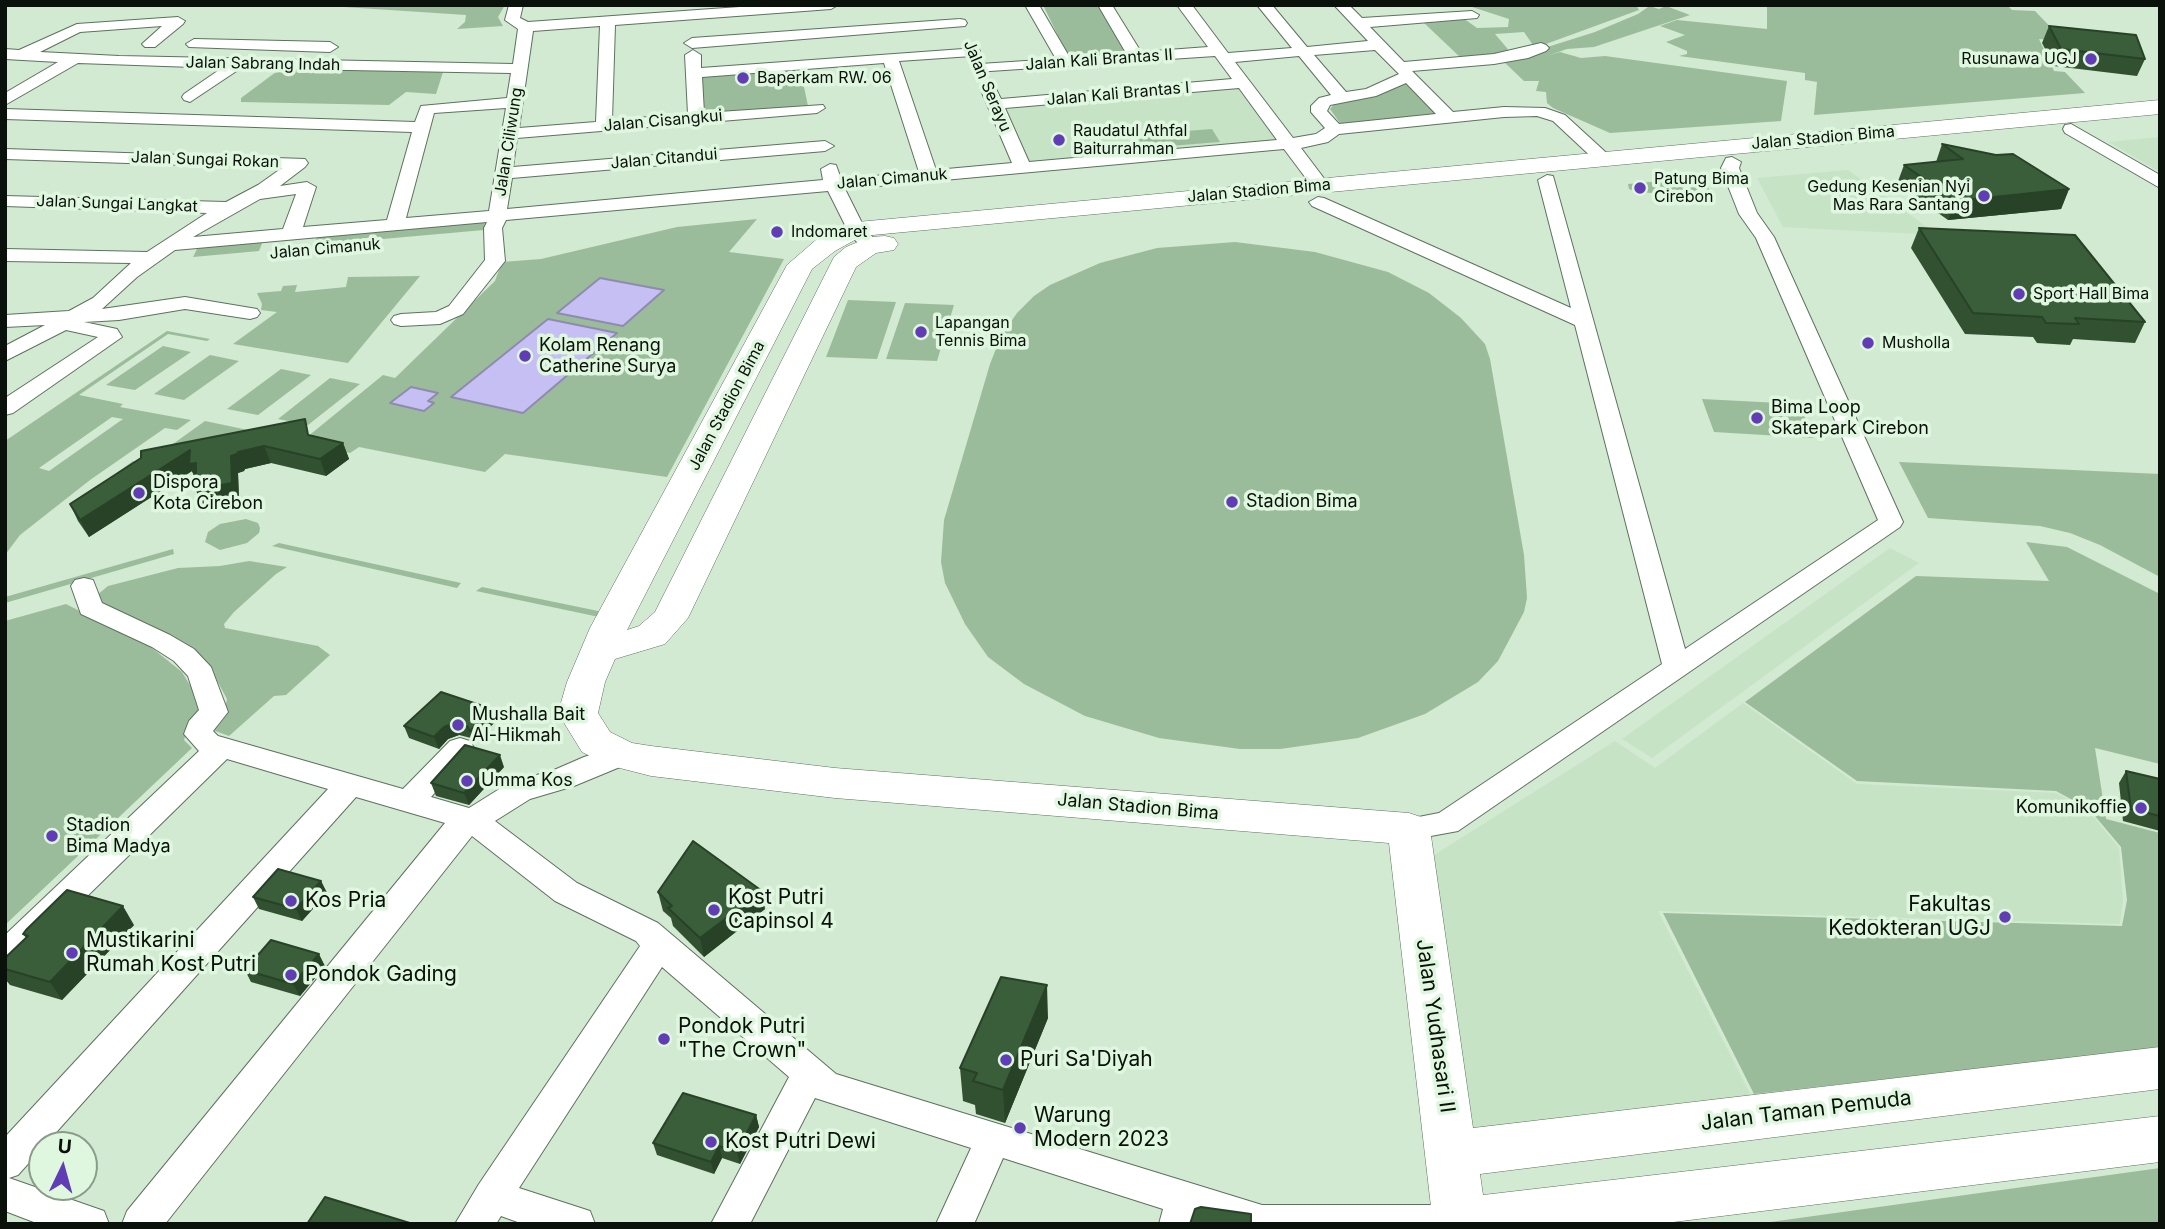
<!DOCTYPE html>
<html>
<head>
<meta charset="utf-8">
<style>
	body { margin:0 }
	#map { position:relative; width:2165px; height:1229px; overflow:hidden; background:#d2e9d2; font-family:Inter,sans-serif }
	canvas { display:block }
	.frame { position:absolute; inset:0; border:7px solid #0a110a; pointer-events:none }
	.north { position:absolute; left:28px; top:1131px; width:70px; height:70px; box-sizing:border-box; background:#dff7df; border:2px solid #8a9b8a; border-radius:50%; rotate:5deg; font-size:19px; font-weight:700; line-height:28px; text-align:center; color:#0a110a }
	.north::after { content:''; display:block; margin:auto; width:24px; height:32px; background:#603db5; clip-path:polygon(50% 0,100% 100%,50% 72%,0 100%) }
</style>
</head>
<body>
<div id="map">
<canvas width="2165" height="1229"></canvas>
<div class="frame"></div>
<div class="north">U</div>
</div>
<script>
const ctx = document.querySelector('canvas').getContext('2d');
ctx.lineJoin = 'round';
function fill(path, color) { ctx.fillStyle = color; ctx.fill(path, 'evenodd'); }
const poly = rows => new Path2D(rows.map(r => 'M' + r).join(''));
function strokePath(path, color, width, dash) { ctx.strokeStyle = color; ctx.lineWidth = width; ctx.lineCap = dash ? 'butt' : 'round'; ctx.setLineDash(dash || []); ctx.stroke(path); }
function label(font, color, halo, rows, align = 'center') {
  ctx.font = font + ' Inter,sans-serif'; ctx.lineWidth = 7; ctx.setLineDash([]); ctx.textBaseline = 'middle'; ctx.strokeStyle = halo; ctx.fillStyle = color; for (const [text, x, y, turn = 0] of rows) {
    ctx.save(); ctx.translate(x, y); ctx.rotate((+turn || 0) * Math.PI / 180); ctx.textAlign = isNaN(turn) ? turn : align; if (halo) ctx.strokeText(text, 0, 0); ctx.fillText(text, 0, 0); ctx.restore();
  }
}
fill(poly([
	[1239,88,1277,139,1108,155,1106,152,1107,156,1028,162,1005,107],
	[2160,137,2160,172,2109,142],
	[1848,170,1938,235,1783,227,1757,178],
	[1890,548,1919,563,1652,758,1622,739],
	[1743,703,1857,784,2056,793,2088,810,2119,848,2123,900,2120,924,1658,911,1752,1098,1474,1129,1431,857,1615,741,1655,768]
]), '#c6e3c5');
fill(poly([
	[347,5,505,5,498,17,503,26,457,29,465,22,466,15,344,7],
	[1043,5,1098,5,1128,56,1071,57,1067,54],
	[1466,5,1636,5,1639,10,1535,48,1524,32,1495,34,1512,54,1462,59,1422,21,1463,18,1477,28,1508,27,1509,19],
	[1646,5,1659,9,1666,6,1690,15,1594,47,1567,49,1547,56,1560,52,1581,58,1605,56,1787,81,1781,121,1610,133,1553,108,1547,103,1546,92,1536,91,1539,81,1524,81,1503,61,1595,32,1638,14,1648,7],
	[1767,5,2007,5,2012,10,2035,11,2064,41,2039,39,2054,71,2065,72,2085,93,1814,115,1817,82,1805,80,1805,73,1679,56,1687,54,1687,51,1666,42,1685,35,1660,26,1677,20,1767,29],
	[800,68,808,106,704,115,701,75],
	[280,69,443,72,436,94,406,92,389,105,241,102,241,98],
	[1409,83,1439,114,1342,126,1330,109,1335,103],
	[1212,129,1220,142,1144,148,1136,135],
	[1673,180,1693,180,1707,185,1710,191,1700,196,1637,192,1629,189,1628,184],
	[757,219,729,252,784,259,667,477,505,454,485,472,359,447,350,453,301,442,383,375,395,378,495,281,502,262,541,259,677,227],
	[485,221,484,230,315,245,317,236],
	[263,241,259,251,193,257,198,247],
	[1235,242,1315,252,1388,272,1429,293,1461,318,1485,344,1490,359,1524,555,1527,598,1524,612,1498,661,1478,682,1425,714,1358,738,1280,749,1240,749,1159,738,1085,716,1024,684,988,657,965,624,945,583,941,562,944,520,990,364,1001,336,1017,313,1034,296,1050,285,1100,263,1157,248],
	[420,276,348,363,233,344,277,312,261,310,262,304,257,293,281,291,283,286,297,285,295,292,346,287,348,277],
	[848,300,896,302,877,359,826,357],
	[905,303,954,305,937,361,886,359],
	[167,331,210,339,207,341,168,334,79,395,123,404,120,407,191,420,177,430,165,428,90,480,20,535,5,555,5,441],
	[112,417,123,419,49,471,39,468],
	[163,346,191,352,135,390,106,385],
	[210,355,239,361,184,400,154,394],
	[281,369,311,375,258,415,227,409],
	[330,378,360,384,308,425,278,419],
	[1702,399,1799,404,1814,438,1714,432],
	[205,421,291,439,140,480,115,474,133,461,145,464],
	[1899,462,2160,474,2160,577,2100,545,2070,533,2040,526,1928,518],
	[246,519,258,523,260,528,259,533,247,543,220,550,205,542,208,532,220,524],
	[2026,542,2067,547,2160,594,2160,764,2095,748,2106,819,2160,833,2160,1048,1754,1094,1663,913,2122,926,2127,900,2121,847,2089,809,2056,791,1857,781,1745,702,1916,576,2049,581],
	[279,543,461,583,457,588,272,546],
	[173,549,174,554,5,603,5,597],
	[249,561,287,567,276,574,234,612,224,624,225,628,318,646,330,655,286,695,274,696,229,736,210,729,225,708,227,699,208,664,99,604,97,595,108,586,178,568,220,566],
	[482,587,603,612,599,617,476,591],
	[66,604,152,648,182,672,197,697,202,713,186,734,184,740,192,748,5,925,5,621],
	[2160,1168,2160,1224,1756,1224]
]), '#9bbc9a');
const water = poly([
	[600,278,664,290,623,326,557,313,600,278],
	[548,319,617,333,523,413,451,397,548,319],
	[411,387,438,393,428,401,434,403,424,411,390,403,411,387]
]);
fill(water, '#c6bff4');
strokePath(water, '#8e8bae', 2);
const street = poly([
	[509,5,523,5,520,18,528,22,768,5,838,5,831,9,615,25,612,120,688,114,685,55,693,50,701,55,701,68,977,48,980,51,972,56,899,61,936,170,1012,163,980,88,982,85,994,85,1001,99,1232,79,1215,56,975,72,972,69,980,64,1056,59,1025,5,1039,5,1070,58,1126,53,1098,5,1112,5,1141,52,1208,47,1177,5,1192,5,1228,53,1292,48,1257,5,1272,5,1307,47,1368,41,1334,5,1349,5,1362,18,1472,11,1479,15,1477,18,1370,27,1404,62,1494,54,1541,43,1546,45,1549,48,1546,51,1528,58,1494,64,1412,71,1453,112,1504,107,1545,108,1565,115,1613,159,1604,164,1598,163,1553,121,1537,116,1504,117,1339,134,1328,142,1301,148,1329,185,1320,190,1314,189,1284,149,845,189,864,227,879,245,870,251,863,249,849,233,828,191,506,220,502,228,505,261,463,314,440,324,401,326,394,324,391,320,394,316,401,314,436,312,449,306,485,260,484,228,487,222,175,250,137,277,102,309,185,297,257,309,260,313,257,317,250,319,185,309,119,320,84,322,117,329,122,337,13,413,5,415,5,398,98,337,66,330,5,361,5,346,45,325,5,327,5,315,69,311,93,298,131,263,5,261,5,249,147,252,207,213,5,206,5,196,226,202,258,185,282,168,5,159,5,149,305,159,308,163,305,167,280,186,307,182,316,187,303,227,387,220,412,132,5,119,5,109,415,122,421,106,507,98,511,73,241,68,190,102,184,100,182,97,184,94,222,68,78,63,5,105,5,93,58,62,5,59,5,49,19,50,77,24,178,17,185,21,183,24,155,47,145,47,142,44,162,26,80,32,40,52,119,56,513,64,518,29,505,20,509,5],
	[600,26,596,122,519,128,533,31,600,26],
	[1375,50,1399,74,1366,89,1346,92,1314,55,1375,50],
	[1299,56,1331,95,1319,98,1311,106,1311,112,1325,128,1316,134,1293,138,1235,62,1299,56],
	[884,63,919,172,841,179,836,165,830,164,821,169,823,180,507,209,512,178,825,151,834,146,825,141,513,167,517,138,817,113,825,108,823,105,704,113,702,77,884,63],
	[1406,83,1436,114,1339,124,1327,111,1330,105,1376,96,1406,83],
	[1239,88,1277,140,1029,162,1005,108,1239,88],
	[506,108,489,211,406,218,434,113,506,108],
	[296,194,283,229,193,237,260,199,296,194],
	[960,19,965,20,967,23,965,26,692,48,684,43,692,38,960,19],
	[194,39,330,42,338,47,330,52,189,47,186,44,194,39],
	[2071,124,2160,175,2160,188,2065,133,2063,129,2065,125,2071,124],
	[1732,157,1741,162,1739,168,1757,213,1774,237,1903,522,1900,527,1458,831,1409,840,1398,837,1394,829,1398,821,1439,813,1662,664,1575,325,1312,206,1309,202,1318,197,1324,198,1571,308,1538,180,1547,175,1553,176,1685,649,1878,520,1756,238,1739,214,1721,168,1726,158,1732,157],
	[84,578,93,580,102,603,170,635,194,649,211,667,228,712,213,731,218,736,403,789,450,741,460,738,470,741,474,748,431,797,469,808,509,783,554,770,584,757,622,745,632,748,637,755,632,762,574,786,530,799,495,821,577,883,658,923,836,1074,1262,1205,1460,1205,1474,1210,1479,1224,1208,1224,1198,1221,1197,1224,1159,1224,1163,1209,1003,1158,974,1224,936,1224,971,1148,815,1098,750,1224,711,1224,789,1077,662,967,519,1188,590,1211,595,1224,523,1224,501,1216,496,1224,455,1224,479,1184,640,946,636,941,555,901,472,836,165,1224,122,1224,127,1211,445,823,356,797,18,1175,9,1178,104,1211,109,1224,39,1224,5,1211,5,1137,328,789,227,759,17,965,5,969,5,935,199,751,184,734,189,721,199,710,188,676,174,661,152,647,81,614,71,586,75,580,84,578]
]);
const secondary = poly([
	[2160,100,2160,114,862,236,835,251,812,269,627,630,639,626,655,612,834,257,846,247,870,237,885,236,894,238,898,244,894,250,876,253,856,267,688,618,665,644,615,659,605,682,598,713,610,732,632,743,651,746,835,768,1409,813,1424,818,1430,829,1473,1128,2160,1047,2160,1089,1480,1174,1483,1195,2160,1116,2160,1162,1657,1224,1433,1224,1389,843,835,798,651,776,608,765,582,752,558,713,567,682,590,628,787,265,817,239,847,223,2160,100]
]);
strokePath(street, '#5d725d', 2);
strokePath(secondary, '#5d725d', 1);
fill(street, '#fff');
fill(secondary, '#fff');
fill(poly([
	[2049,26,2145,59,2137,76,2054,66,2042,43],
	[1942,144,2069,189,2061,209,1948,220,1897,184,1904,165,1936,162],
	[1919,228,2145,322,2135,343,2073,339,2070,345,2037,343,2033,337,1965,334,1911,248],
	[311,435,343,443,349,459,326,476,271,463,245,469,244,471,238,473,239,500,203,507,196,490,196,480,192,471,89,537,78,521,70,504,141,458],
	[496,721,474,743,471,738,459,735,448,739,439,749,409,738,404,726],
	[504,767,469,805,436,796,431,783],
	[2126,771,2160,779,2160,831,2123,821,2119,783],
	[321,881,327,893,302,921,259,909,253,897],
	[658,892,765,909,704,957,673,926,671,918,663,911],
	[134,925,62,1000,10,985,5,979,5,958,26,938,23,934],
	[325,966,300,996,251,982,245,970],
	[1048,1018,1005,1123,976,1114,975,1105,963,1101,960,1068],
	[756,1115,759,1127,740,1164,722,1158,714,1174,657,1155,653,1143]
]), '#315131');
fill(poly([
	[2069,189,2061,209,1948,220,1956,201],
	[343,443,349,459,326,476,320,459],
	[264,446,271,463,245,469,244,471,238,473,239,500,203,507,196,490,231,456,238,452],
	[190,450,203,480,196,481,192,471,89,537,80,520],
	[492,709,496,721,474,743,470,731],
	[455,723,459,735,448,739,439,749,434,737,444,727],
	[500,755,504,767,469,805,464,793],
	[321,881,327,893,302,921,296,909],
	[762,891,765,909,704,957,700,938],
	[123,906,134,925,62,1000,50,982],
	[319,954,325,966,300,996,293,984],
	[1047,985,1048,1018,1005,1123,1003,1090],
	[756,1115,759,1127,740,1164,737,1152],
	[719,1146,722,1158,714,1174,711,1162]
]), '#284228');
const building = poly([
	[2049,26,2136,35,2145,59,2061,49,2049,26],
	[1942,144,1996,155,2013,154,2069,189,1956,201,1904,165,1963,159,1942,144],
	[1919,228,2075,235,2145,322,2075,318,2079,324,2046,323,2042,317,1973,313,1919,228],
	[305,419,308,435,343,443,320,459,264,446,238,452,237,454,231,456,232,483,196,490,196,463,189,464,190,450,80,520,70,504,141,458,141,451,305,419],
	[441,692,492,709,470,731,467,726,455,723,444,727,434,737,404,726,441,692],
	[465,745,500,755,464,793,431,783,465,745],
	[2126,771,2160,779,2160,816,2131,809,2126,771],
	[693,841,762,891,700,938,668,908,672,906,658,892,693,841],
	[278,869,321,881,296,909,253,897,278,869],
	[67,890,123,906,50,982,5,969,5,958,28,936,23,934,26,930,67,890],
	[271,940,319,954,293,984,245,970,271,940],
	[1001,977,1047,985,1003,1090,973,1081,977,1073,960,1068,1001,977],
	[683,1093,756,1115,737,1152,719,1146,711,1162,653,1143,683,1093],
	[325,1197,413,1224,307,1224,325,1197],
	[1201,1207,1251,1214,1251,1224,1190,1224,1195,1209,1201,1207]
]);
fill(building, '#395e39');
strokePath(building, '#284228', 2);
for (const [x, y, r, color] of [
	[2091,59,7,"#603db5"],
	[743,78,7,"#603db5"],
	[1059,140,7,"#603db5"],
	[1640,188,7,"#603db5"],
	[1984,196,7,"#603db5"],
	[777,232,7,"#603db5"],
	[2019,294,7,"#603db5"],
	[921,332,7,"#603db5"],
	[1868,343,7,"#603db5"],
	[525,356,7,"#603db5"],
	[1757,418,7,"#603db5"],
	[139,493,7,"#603db5"],
	[1232,502,7,"#603db5"],
	[458,725,7,"#603db5"],
	[467,781,7,"#603db5"],
	[2141,808,7,"#603db5"],
	[52,836,7,"#603db5"],
	[291,901,7,"#603db5"],
	[714,910,7,"#603db5"],
	[2005,917,7,"#603db5"],
	[72,953,7,"#603db5"],
	[291,975,7,"#603db5"],
	[664,1039,7,"#603db5"],
	[1006,1060,7,"#603db5"],
	[1020,1128,7,"#603db5"],
	[711,1142,7,"#603db5"]
]) { const dot = new Path2D(); dot.arc(x, y, r, 0, 2 * Math.PI); ctx.fillStyle = color; ctx.fill(dot); strokePath(dot, '#dff7df', 2.5); }
label('16px', '#0a110a', '#dff7df', [
	["Rusunawa UGJ",2077,59,"right"],
	["Baperkam RW. 06",757,78],
	["Raudatul Athfal",1073,131],
	["Baiturrahman",1073,149],
	["Patung Bima",1654,179],
	["Cirebon",1654,197],
	["Gedung Kesenian Nyi",1970,187,"right"],
	["Mas Rara Santang",1970,205,"right"],
	["Indomaret",791,232],
	["Sport Hall Bima",2033,294],
	["Lapangan",935,323],
	["Tennis Bima",935,341],
	["Musholla",1882,343]
], 'left');
label('16px', '#0a110a', '#dff7df', [
	["Jalan Kali Brantas II",1099,60,-4],
	["Jalan Sabrang Indah",263,64,1],
	["Jalan Serayu",987,86,67],
	["Jalan Kali Brantas I",1118,94,-5],
	["Jalan Cisangkui",663,121,-5],
	["Jalan Stadion Bima",1823,138,-5],
	["Jalan Ciliwung",509,142,-81],
	["Jalan Citandui",664,159,-5],
	["Jalan Sungai Rokan",205,160,2],
	["Jalan Cimanuk",892,179,-5],
	["Jalan Stadion Bima",1259,191,-5],
	["Jalan Sungai Langkat",117,204,2],
	["Jalan Cimanuk",325,249,-5],
	["Jalan Stadion Bima",727,406,-62]
]);
label('18px', '#0a110a', '#dff7df', [
	["Kolam Renang",539,346],
	["Catherine Surya",539,367],
	["Bima Loop",1771,408],
	["Skatepark Cirebon",1771,429],
	["Dispora",153,483],
	["Kota Cirebon",153,504],
	["Stadion Bima",1246,502],
	["Mushalla Bait",472,715],
	["Al-Hikmah",472,736],
	["Umma Kos",481,781],
	["Komunikoffie",2127,808,"right"],
	["Stadion",66,826],
	["Bima Madya",66,847]
], 'left');
label('18px', '#0a110a', '#dff7df', [
	["Jalan Stadion Bima",1138,807,5]
]);
label('21px', '#0a110a', '#dff7df', [
	["Kost Putri",728,898],
	["Capinsol 4",728,922],
	["Kos Pria",305,901],
	["Fakultas",1991,905,"right"],
	["Kedokteran UGJ",1991,929,"right"],
	["Mustikarini",86,941],
	["Rumah Kost Putri",86,965],
	["Pondok Gading",305,975],
	["Pondok Putri",678,1027],
	["\"The Crown\"",678,1051],
	["Puri Sa'Diyah",1020,1060],
	["Warung",1034,1116],
	["Modern 2023",1034,1140],
	["Kost Putri Dewi",725,1142]
], 'left');
label('21px', '#0a110a', '#dff7df', [
	["Jalan Yudhasari II",1435,1026,82],
	["Jalan Taman Pemuda",1806,1111,-7]
]);
</script>
</body>
</html>
